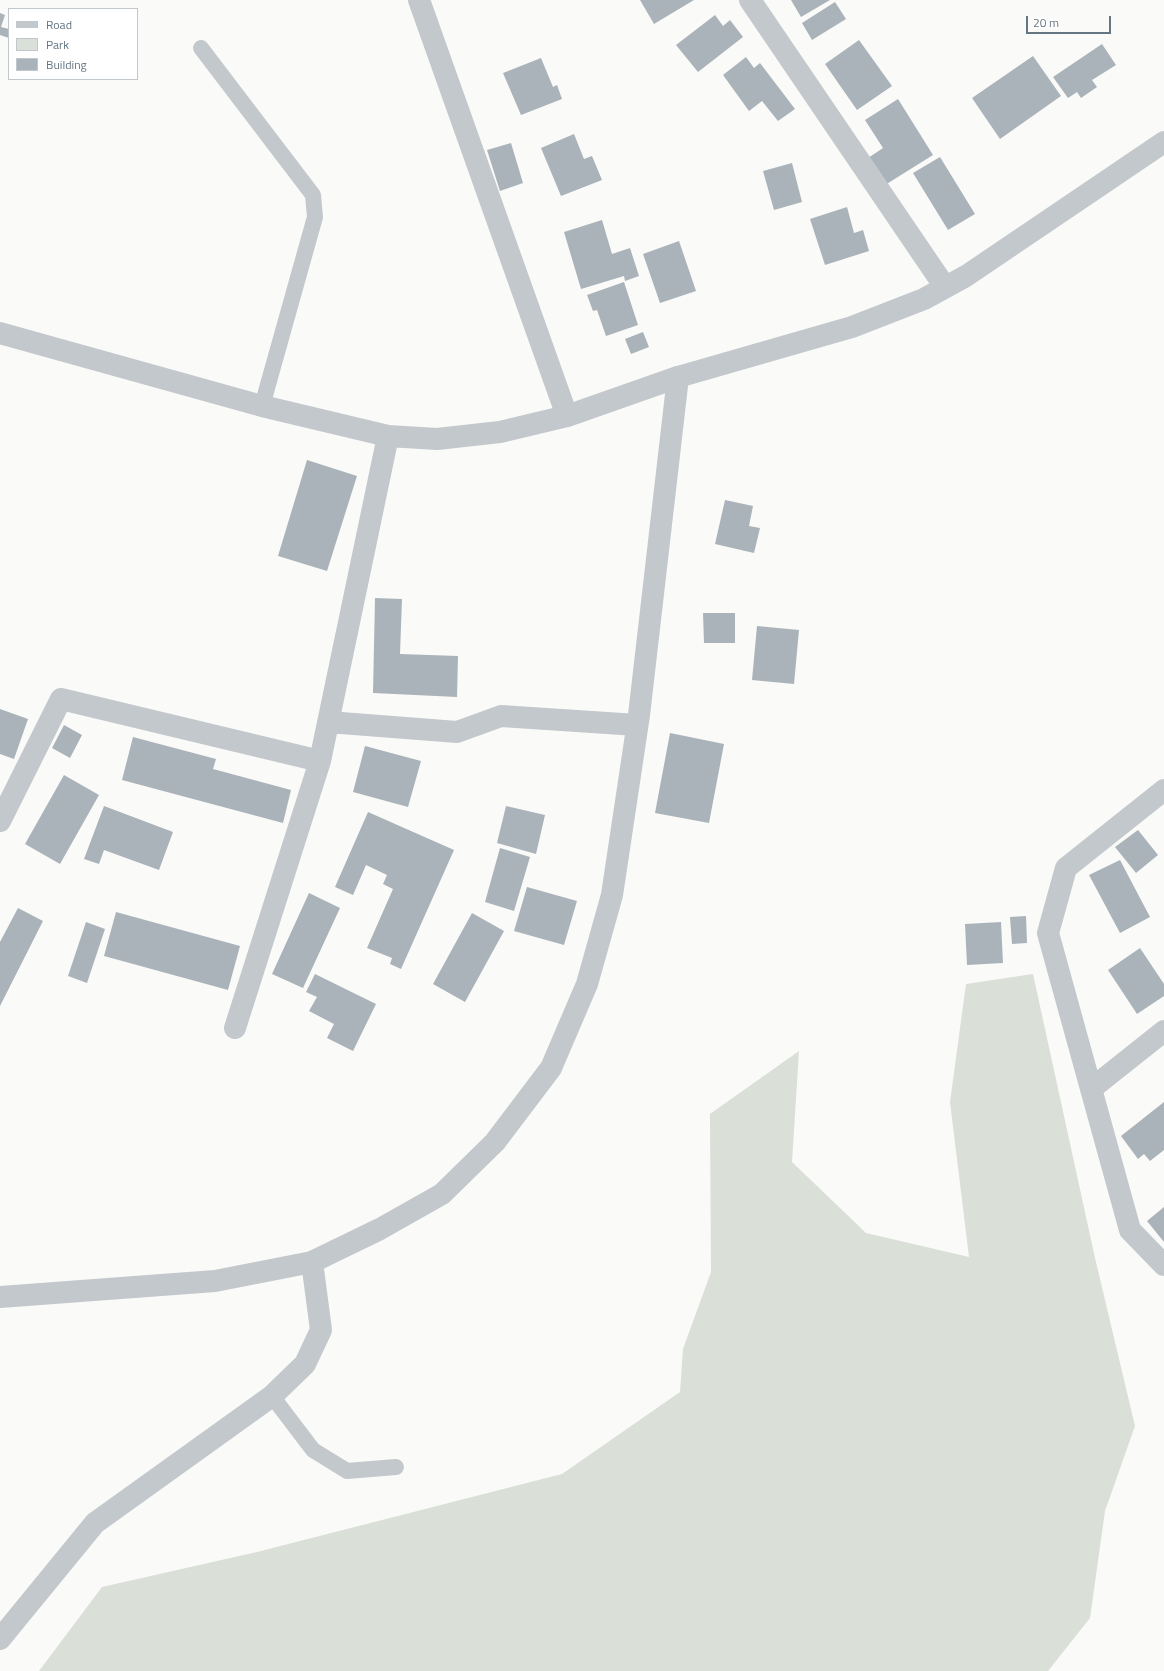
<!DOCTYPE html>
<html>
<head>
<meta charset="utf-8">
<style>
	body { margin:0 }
	#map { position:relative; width:1164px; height:1671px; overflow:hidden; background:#fafaf8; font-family:"Titillium Web",sans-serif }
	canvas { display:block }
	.legend { position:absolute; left:8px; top:8px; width:130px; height:72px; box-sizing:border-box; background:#fff; border:1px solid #c1c8cd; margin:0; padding:5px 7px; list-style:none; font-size:12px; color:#657683 }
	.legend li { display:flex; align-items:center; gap:8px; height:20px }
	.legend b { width:20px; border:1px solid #c1c8cd }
	.scale { position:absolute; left:1026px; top:16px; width:85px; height:18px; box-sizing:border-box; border:2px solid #657683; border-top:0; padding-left:5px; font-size:12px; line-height:14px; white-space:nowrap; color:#657683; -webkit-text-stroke:3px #fff; paint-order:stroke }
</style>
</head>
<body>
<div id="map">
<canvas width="1164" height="1671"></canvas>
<ul class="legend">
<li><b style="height:5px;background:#c3c8cc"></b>Road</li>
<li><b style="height:11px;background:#dadfd7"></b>Park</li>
<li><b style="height:11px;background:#aab3b9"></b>Building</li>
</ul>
<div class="scale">20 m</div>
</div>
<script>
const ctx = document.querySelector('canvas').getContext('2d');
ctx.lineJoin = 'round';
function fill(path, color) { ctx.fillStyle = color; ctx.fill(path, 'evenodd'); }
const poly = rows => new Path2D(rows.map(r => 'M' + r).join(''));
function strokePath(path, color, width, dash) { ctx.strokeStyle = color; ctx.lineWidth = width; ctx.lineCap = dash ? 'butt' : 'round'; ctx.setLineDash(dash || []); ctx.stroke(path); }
fill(poly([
	[1033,974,1095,1258,1135,1426,1105,1511,1090,1618,1048,1671,39,1671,102,1587,257,1552,562,1474,680,1392,683,1349,711,1272,710,1114,799,1051,792,1162,866,1233,969,1257,950,1102,966,984]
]), '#dadfd7');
fill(poly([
	[640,0,694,0,654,24],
	[791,0,830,0,801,17],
	[835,2,846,19,812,40,802,23],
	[0,13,5,15,1,27,9,29,9,38,0,35],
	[715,15,723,26,730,20,743,37,698,72,676,45],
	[859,40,892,86,857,110,825,64],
	[1102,44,1116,65,1092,80,1097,87,1081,98,1077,92,1068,98,1053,77],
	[1033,56,1061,96,1000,139,972,98],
	[746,57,754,68,760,63,795,109,778,121,762,101,749,111,723,75],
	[541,58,553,87,557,85,562,99,521,115,503,73],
	[898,99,933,155,885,185,868,158,883,148,865,120],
	[574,134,584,159,592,156,602,180,561,196,541,148],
	[511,143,523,183,500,191,487,150],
	[940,157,975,214,948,230,913,173],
	[792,163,802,202,774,210,763,171],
	[847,207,854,233,863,230,869,251,825,265,810,219],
	[602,220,612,254,630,248,639,276,625,281,624,276,581,289,564,232],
	[679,241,696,291,660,303,643,254],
	[624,282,638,325,606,336,597,310,593,311,587,295],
	[643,332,649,347,631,354,625,339],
	[307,460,357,476,327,571,278,556],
	[725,500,753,506,749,526,760,528,754,553,715,544],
	[375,598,402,599,400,654,458,656,457,697,373,693],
	[703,613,735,613,735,643,704,643],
	[757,626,799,630,794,684,752,680],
	[0,709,28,719,14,759,0,754],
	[64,725,82,735,70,758,52,748],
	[670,733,724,744,709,823,655,813],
	[133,737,216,759,213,769,291,790,283,823,122,780],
	[365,746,421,761,408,807,353,792],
	[64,775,99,795,60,864,25,844],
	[104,806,173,832,159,870,104,850,99,864,84,859],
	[506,806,545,815,536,854,497,843],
	[368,812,454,850,401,969,390,964,392,958,367,948,393,889,383,884,387,875,366,865,353,895,335,887],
	[1138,830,1158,855,1136,873,1115,847],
	[500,848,530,857,514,911,485,902],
	[1120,860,1150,917,1120,933,1089,875],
	[527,887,577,901,564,945,514,931],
	[309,893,340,908,303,988,272,974],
	[18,908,43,921,0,1006,0,942],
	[116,912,240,946,228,990,104,956],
	[472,913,504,931,465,1002,433,984],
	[1026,916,1027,943,1012,944,1010,917],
	[86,922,105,929,87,983,68,976],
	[1001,922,1003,963,967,965,965,924],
	[1140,948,1164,984,1164,996,1137,1014,1108,970],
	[315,974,376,1004,353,1051,327,1038,334,1024,309,1011,317,997,306,992],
	[1164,1102,1164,1150,1150,1161,1144,1154,1138,1159,1121,1136],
	[1164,1207,1164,1242,1147,1221]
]), '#aab3b9');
strokePath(poly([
	[201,48,313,195,315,217,262,406],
	[272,1396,313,1450,347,1471,396,1467]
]), '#c3c8cc', 16);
strokePath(poly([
	[419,0,567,416],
	[750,0,945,287],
	[0,333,262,406,388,436,437,439,500,432,567,416,678,377,852,327,924,299,966,276,1164,142],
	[328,722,457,732,501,716,637,725],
	[1164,790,1066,868,1048,933,1130,1230,1164,1265],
	[0,821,61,699,320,761],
	[235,1028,320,761,388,436],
	[1091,1089,1164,1031],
	[0,1639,95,1523,272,1396,305,1364,321,1330,312,1262]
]), '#c3c8cc', 22);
strokePath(poly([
	[0,1297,215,1281,312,1262,380,1229,442,1194,495,1142,551,1068,587,984,612,895,639,715,678,377]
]), '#c3c8cc', 22);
</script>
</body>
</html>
